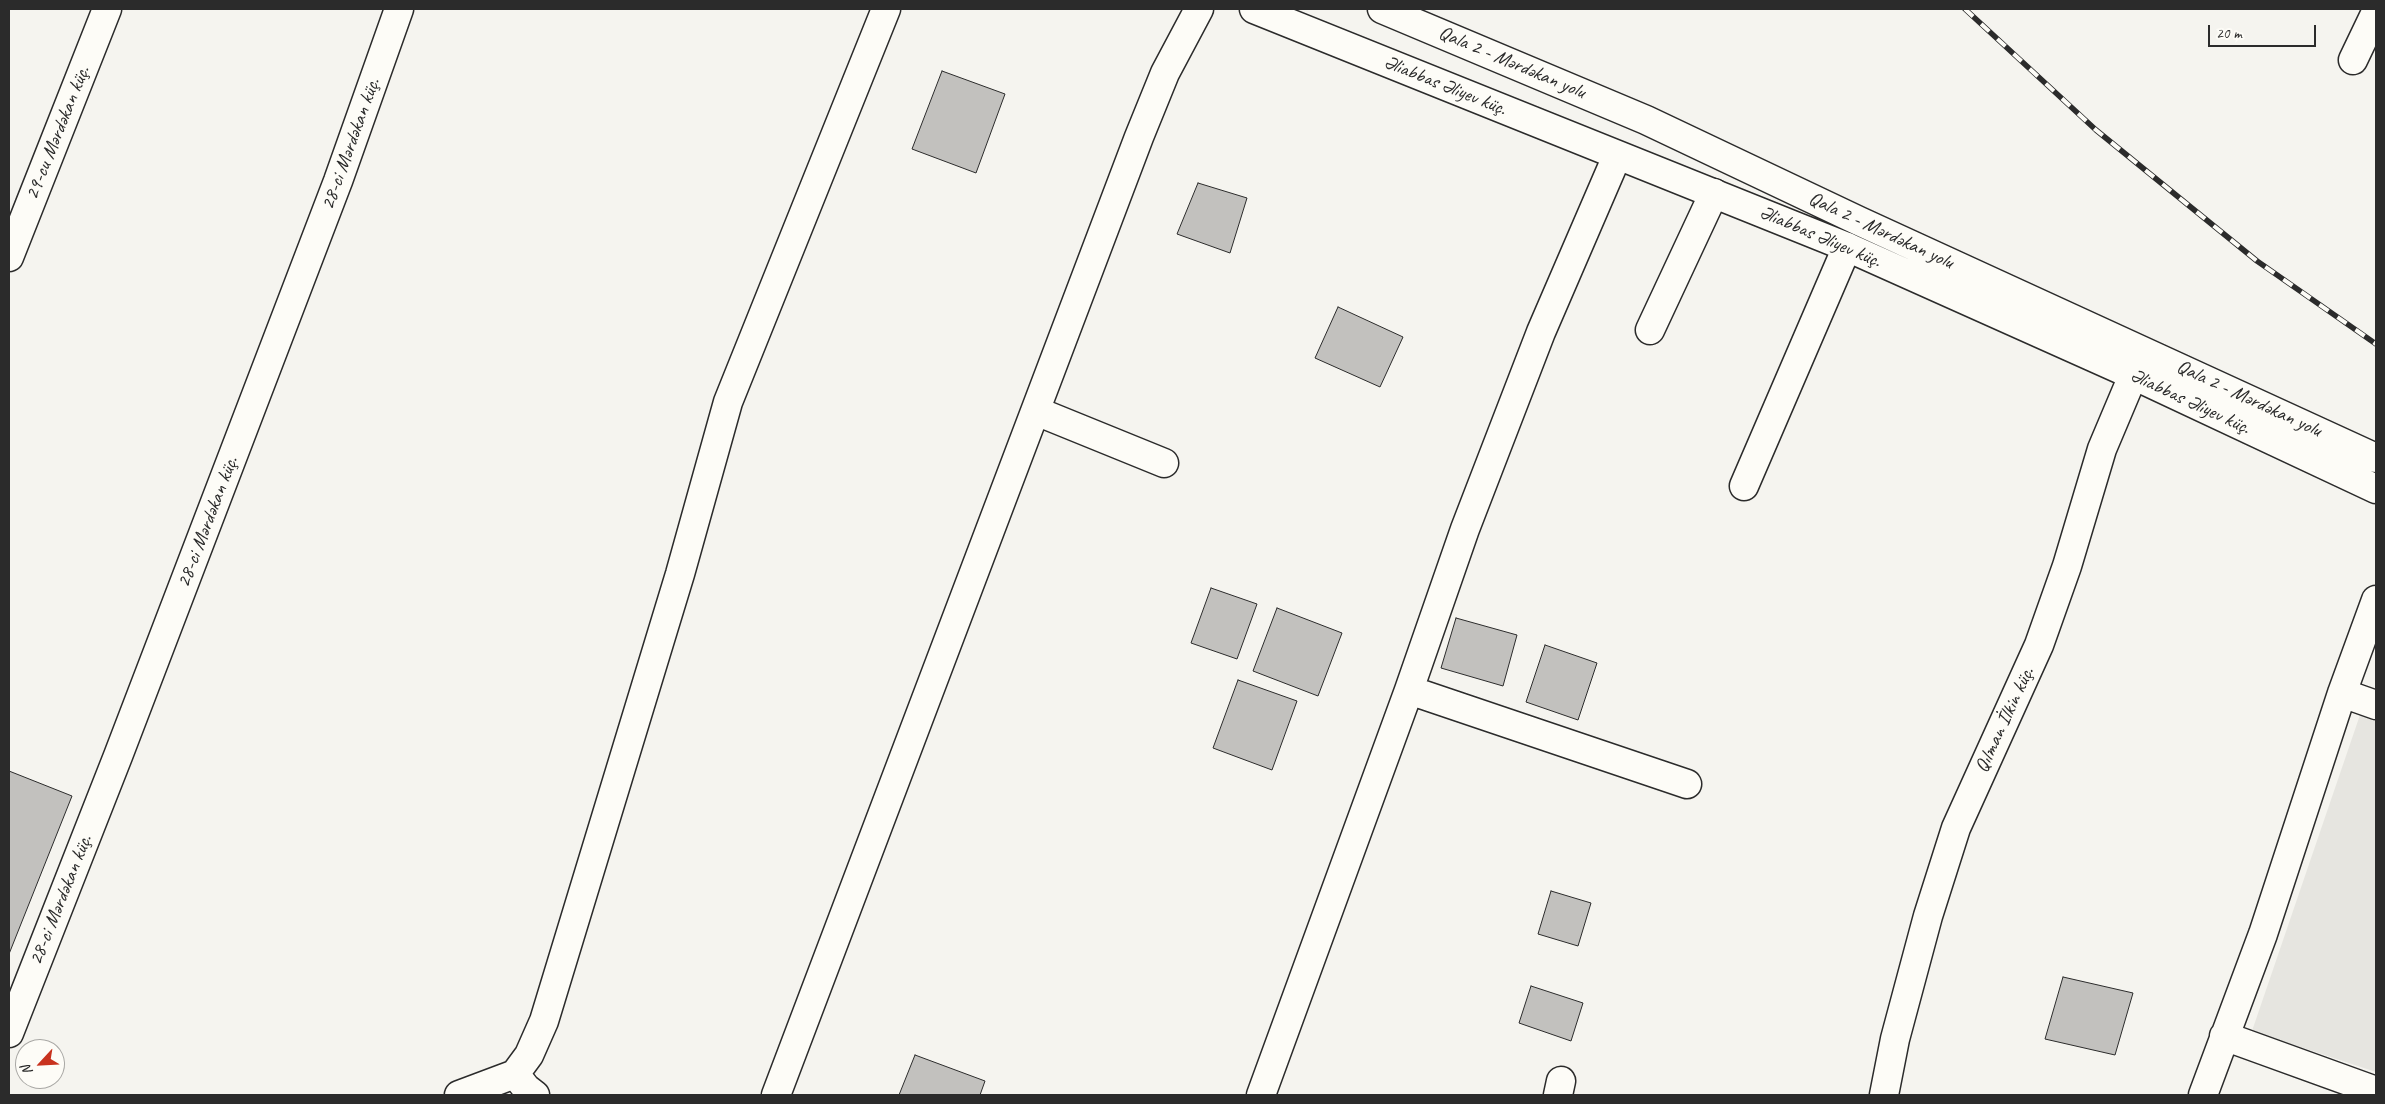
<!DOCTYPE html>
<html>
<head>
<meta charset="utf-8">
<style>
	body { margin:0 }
	#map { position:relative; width:2385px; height:1104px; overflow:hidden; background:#f5f4ef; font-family:Caveat,sans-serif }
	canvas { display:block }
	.frame { position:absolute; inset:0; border:10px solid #2b2b2b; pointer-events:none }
	.north { position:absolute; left:15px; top:1039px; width:50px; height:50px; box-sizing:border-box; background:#fdfcf7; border:1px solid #a9a8a5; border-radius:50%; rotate:245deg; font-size:14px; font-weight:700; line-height:20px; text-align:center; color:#2b2b2b }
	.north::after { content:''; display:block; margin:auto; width:18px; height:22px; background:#c8321e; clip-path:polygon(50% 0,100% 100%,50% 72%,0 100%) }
	.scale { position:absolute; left:2208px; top:25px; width:108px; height:22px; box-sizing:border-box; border:2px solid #2b2b2b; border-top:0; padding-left:6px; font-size:15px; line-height:18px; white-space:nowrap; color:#2b2b2b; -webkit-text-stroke:4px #fdfcf7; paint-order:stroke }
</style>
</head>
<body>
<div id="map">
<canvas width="2385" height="1104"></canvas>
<div class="frame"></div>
<div class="north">N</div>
<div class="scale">20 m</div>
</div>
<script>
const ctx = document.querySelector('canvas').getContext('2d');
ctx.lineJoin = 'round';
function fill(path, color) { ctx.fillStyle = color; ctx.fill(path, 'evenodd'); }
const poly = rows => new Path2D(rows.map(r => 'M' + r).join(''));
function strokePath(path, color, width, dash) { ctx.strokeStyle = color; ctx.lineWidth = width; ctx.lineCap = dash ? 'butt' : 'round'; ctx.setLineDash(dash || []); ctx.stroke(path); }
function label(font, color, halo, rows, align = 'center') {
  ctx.font = font + ' Caveat,sans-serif'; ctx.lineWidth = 4; ctx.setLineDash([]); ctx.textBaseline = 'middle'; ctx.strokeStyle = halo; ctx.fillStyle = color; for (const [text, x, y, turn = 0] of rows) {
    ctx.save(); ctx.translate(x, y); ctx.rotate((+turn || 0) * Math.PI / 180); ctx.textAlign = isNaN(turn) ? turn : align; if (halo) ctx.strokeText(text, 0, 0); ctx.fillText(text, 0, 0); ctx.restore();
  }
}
fill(poly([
	[2361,712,2376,717,2376,1072,2252,1031]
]), '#e6e5e0');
const building = poly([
	[942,71,1005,94,976,173,912,149,942,71],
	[1198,183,1247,198,1230,253,1177,234,1198,183],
	[1338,307,1403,337,1380,387,1315,358,1338,307],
	[1211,588,1257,604,1237,659,1191,643,1211,588],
	[1277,608,1342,633,1318,696,1253,671,1277,608],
	[1456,618,1517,635,1503,686,1441,668,1456,618],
	[1545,645,1597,663,1578,720,1526,702,1545,645],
	[1238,680,1297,701,1272,770,1213,748,1238,680],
	[9,771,72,796,9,954,9,771],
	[1551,891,1591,903,1578,946,1538,934,1551,891],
	[2063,977,2133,993,2115,1055,2045,1039,2063,977],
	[1531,986,1583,1003,1571,1041,1519,1023,1531,986],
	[915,1055,985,1081,980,1095,899,1095,915,1055]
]);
fill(building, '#c2c1be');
strokePath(building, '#2b2b2b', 1);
const street = poly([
	[2353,60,2376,12],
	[9,257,107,9],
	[1650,330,1714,193],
	[1036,411,1164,463],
	[1744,486,1847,247],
	[1409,690,1687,784],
	[2342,693,2376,705],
	[9,1033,118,756,338,181,399,9],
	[2224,1036,2376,1091],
	[515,1074,529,1055,544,1021,680,574,728,402,886,9],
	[515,1074,526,1088,535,1095],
	[459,1095,515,1074],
	[776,1095,1139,137,1165,73,1199,9],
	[1261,1095,1409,690,1465,529,1541,332,1617,156],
	[1558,1095,1561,1081],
	[2203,1095,2263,934,2342,693,2376,600]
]);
const secondary = poly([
	[1254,9,1847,247,2133,375,2376,489],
	[1382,9,1646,120,1859,221,2376,458],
	[1884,1095,1895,1039,1928,916,1956,828,2039,645,2067,566,2102,449,2140,359]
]);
strokePath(street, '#2b2b2b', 31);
strokePath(secondary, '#2b2b2b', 31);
strokePath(street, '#fdfcf7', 28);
strokePath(secondary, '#fdfcf7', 28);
const rail = poly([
	[1965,9,2096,130,2257,261,2376,344]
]);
strokePath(rail, '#2b2b2b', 5.5);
strokePath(rail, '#fdfcf7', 4, [11]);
label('20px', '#2b2b2b', '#fdfcf7', [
	["Qala 2 - Mərdəkan yolu",1512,63,23],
	["Əliabbas Əliyev küç.",1445,86,22],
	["29-cu Mərdəkan küç.",58,133,-68],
	["28-ci Mərdəkan küç.",351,144,-70],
	["Qala 2 - Mərdəkan yolu",1881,231,25],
	["Əliabbas Əliyev küç.",1820,237,23],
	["Qala 2 - Mərdəkan yolu",2249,399,25],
	["Əliabbas Əliyev küç.",2190,402,25],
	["28-ci Mərdəkan küç.",208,522,-69],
	["Qılman İlkin küç.",2005,720,-65],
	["28-ci Mərdəkan küç.",61,900,-68]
]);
</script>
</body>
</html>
